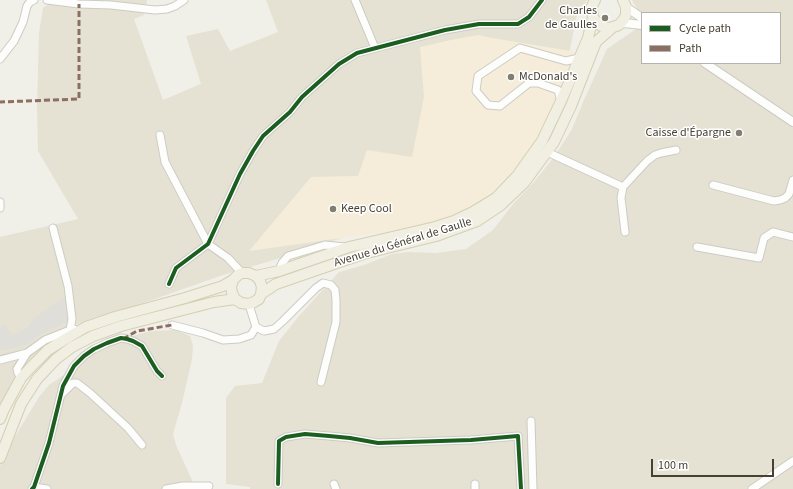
<!DOCTYPE html>
<html>
<head>
<meta charset="utf-8">
<style>
	body { margin:0 }
	#map { position:relative; width:793px; height:489px; overflow:hidden; background:#f0efe8; font-family:"Source Sans 3",sans-serif }
	canvas { display:block }
	.legend { position:absolute; left:641px; top:12px; width:140px; height:52px; box-sizing:border-box; background:#fff; border:1px solid #b5b3ad; margin:0; padding:5px 7px; list-style:none; font-size:12px; color:#474133 }
	.legend li { display:flex; align-items:center; gap:8px; height:20px }
	.legend b { width:20px; border:1px solid #b5b3ad }
	.scale { position:absolute; left:651px; top:459px; width:123px; height:18px; box-sizing:border-box; border:2px solid #474133; border-top:0; padding-left:5px; font-size:12px; line-height:14px; white-space:nowrap; color:#474133; -webkit-text-stroke:3px #fff; paint-order:stroke }
</style>
</head>
<body>
<div id="map">
<canvas width="793" height="489"></canvas>
<ul class="legend">
<li><b style="height:5px;background:#1b5e20"></b>Cycle path</li>
<li><b style="height:5px;background:#8d6e63"></b>Path</li>
</ul>
<div class="scale">100 m</div>
</div>
<script>
const ctx = document.querySelector('canvas').getContext('2d');
ctx.lineJoin = 'round';
function fill(path, color) { ctx.fillStyle = color; ctx.fill(path, 'evenodd'); }
const poly = rows => new Path2D(rows.map(r => 'M' + r).join(''));
function strokePath(path, color, width, dash) { ctx.strokeStyle = color; ctx.lineWidth = width; ctx.lineCap = dash ? 'butt' : 'round'; ctx.setLineDash(dash || []); ctx.stroke(path); }
function label(font, color, halo, rows, align = 'center') {
  ctx.font = font + ' "Source Sans 3",sans-serif'; ctx.lineWidth = 3; ctx.setLineDash([]); ctx.textBaseline = 'middle'; ctx.strokeStyle = halo; ctx.fillStyle = color; for (const [text, x, y, turn = 0] of rows) {
    ctx.save(); ctx.translate(x, y); ctx.rotate((+turn || 0) * Math.PI / 180); ctx.textAlign = isNaN(turn) ? turn : align; if (halo) ctx.strokeText(text, 0, 0); ctx.fillText(text, 0, 0); ctx.restore();
  }
}
fill(poly([
	[55,0,147,0,144,15,134,19,163,100,201,84,186,36,218,29,230,51,278,32,266,0,587,0,576,18,569,55,370,229,277,259,223,275,132,307,92,318,58,332,34,356,4,399,0,406,0,237,78,219,38,151,37,109,39,33,43,8],
	[632,0,793,0,793,489,250,489,250,487,226,484,226,398,235,386,262,383,279,341,299,316,339,272,364,265,392,254,409,252,436,253,466,249,493,230,514,203,534,182,554,157,571,131,584,100,607,49,639,27,638,10],
	[642,13,780,13,780,63,642,63],
	[176,330,190,336,193,346,192,359,182,403,173,434,176,445,196,489,0,489,0,466,5,453,39,397,49,385,105,347,129,337,151,331]
]), '#e5e2d4');
fill(poly([
	[478,35,492,38,577,52,560,98,533,146,515,169,487,197,470,208,433,222,391,231,249,251,311,177,358,176,367,150,412,157,424,97,420,47,451,40]
]), '#f5edd9');
fill(poly([
	[66,297,69,321,37,336,28,344,0,351,0,329,3,324,5,325,13,336,30,325,32,320,60,300]
]), '#dfded8');
const minor = poly([
	[47,0,79,4,111,5,155,10,167,9,175,6,184,0],
	[355,0,375,48],
	[0,59,14,41,23,22,27,6,30,2,34,0],
	[561,101,558,90,538,83,529,83,500,106,488,105,476,91,478,76,520,48,566,61,579,58],
	[160,135,165,162,208,244,228,258,242,273],
	[547,152,623,187],
	[713,185,774,201,780,200,785,198,789,194,793,180],
	[0,202,0,208],
	[53,228,68,286,72,319,70,330],
	[625,232,621,198,623,187,647,161,655,155,661,153,676,150],
	[697,247,759,258,764,238,773,232,793,237],
	[279,271,282,263,288,256,325,245,345,247],
	[169,284,176,268,208,244,240,174,253,151,263,136,290,112,302,97,339,64,357,53,445,30,479,24,518,24,529,17,542,0],
	[249,304,251,311,256,327,264,331,274,329,283,321,316,288,323,283,331,285,335,290,336,300,336,322,321,382],
	[172,325,203,333,223,340,239,339,251,335,256,327],
	[0,360,27,353],
	[21,378,18,373,17,369,27,353,45,340,70,330,74,329],
	[62,394,73,383,77,383,90,393,128,428,142,445],
	[531,421,533,489],
	[278,484,279,441,286,437,305,434,329,436,350,438,378,443,471,440,518,436,521,489],
	[334,484,336,489],
	[475,484,475,489],
	[34,487,47,489],
	[32,489,34,487,49,443,63,386,74,366,84,356,94,349,107,343,121,338,127,339,133,341,142,346,157,371,162,376],
	[166,489,183,486,209,486],
	[752,489,793,461]
]);
const tertiary = poly([
	[626,7,642,18],
	[619,25,624,23,642,25],
	[705,63,793,122]
]);
const primary = poly([
	[595,0,592,6,592,10,593,17,595,20,601,26,609,28,613,27,619,25,624,19,626,15,626,7,623,0],
	[256,276,279,271,349,247,435,227,454,221,473,212,496,198,517,176,542,141,561,101,588,38,593,17],
	[233,280,231,287,232,293,235,299,241,303,249,304,254,302,259,299,261,294,276,284,363,254,436,236,477,221,501,205,524,183,554,142,571,106,596,42,613,27],
	[0,419,4,409,21,378,31,367,48,350,67,338,86,327,115,317,185,298,223,286,233,280,238,275,242,273,249,273,256,276,260,281,262,287,261,294],
	[0,458,21,404,37,379,56,359,72,347,93,336,121,326,214,302,235,299]
]);
strokePath(minor, '#cccbc4', 9);
strokePath(tertiary, '#cccbc4', 10);
strokePath(primary, '#d4cfb3', 12);
strokePath(minor, '#fdfdfc', 7);
strokePath(tertiary, '#fdfdfc', 8);
strokePath(primary, '#f1eee2', 10);
strokePath(poly([
	[0,103,0,102,79,99,79,4],
	[123,339,137,331,172,325]
]), '#8d6e63', 3, [6, 3]);
strokePath(poly([
	[169,284,176,268,208,244,240,174,253,151,263,136,290,112,302,97,339,64,357,53,445,30,479,24,518,24,529,17,542,0],
	[278,484,279,441,286,437,305,434,329,436,350,438,378,443,471,440,518,436,521,489],
	[32,489,34,487,49,443,63,386,74,366,84,356,94,349,107,343,121,338,127,339,133,341,142,346,157,371,162,376]
]), '#1b5e20', 4);
for (const [x, y, r, color] of [
	[605,18,4,"#827e72"],
	[511,77,4,"#827e72"],
	[739,133,4,"#827e72"],
	[333,209,4,"#827e72"]
]) { const dot = new Path2D(); dot.arc(x, y, r, 0, 2 * Math.PI); ctx.fillStyle = color; ctx.fill(dot); strokePath(dot, '#fff', 1.5); }
label('12px', '#474133', '#fff', [
	["Charles",597,11],
	["de Gaulles",597,25],
	["McDonald's",519,77,"left"],
	["Caisse d'Épargne",731,133],
	["Keep Cool",341,209,"left"]
], 'right');
label('12px', '#474133', '#fff', [
	["Avenue du Général de Gaulle",403,243,-17]
]);
</script>
</body>
</html>
